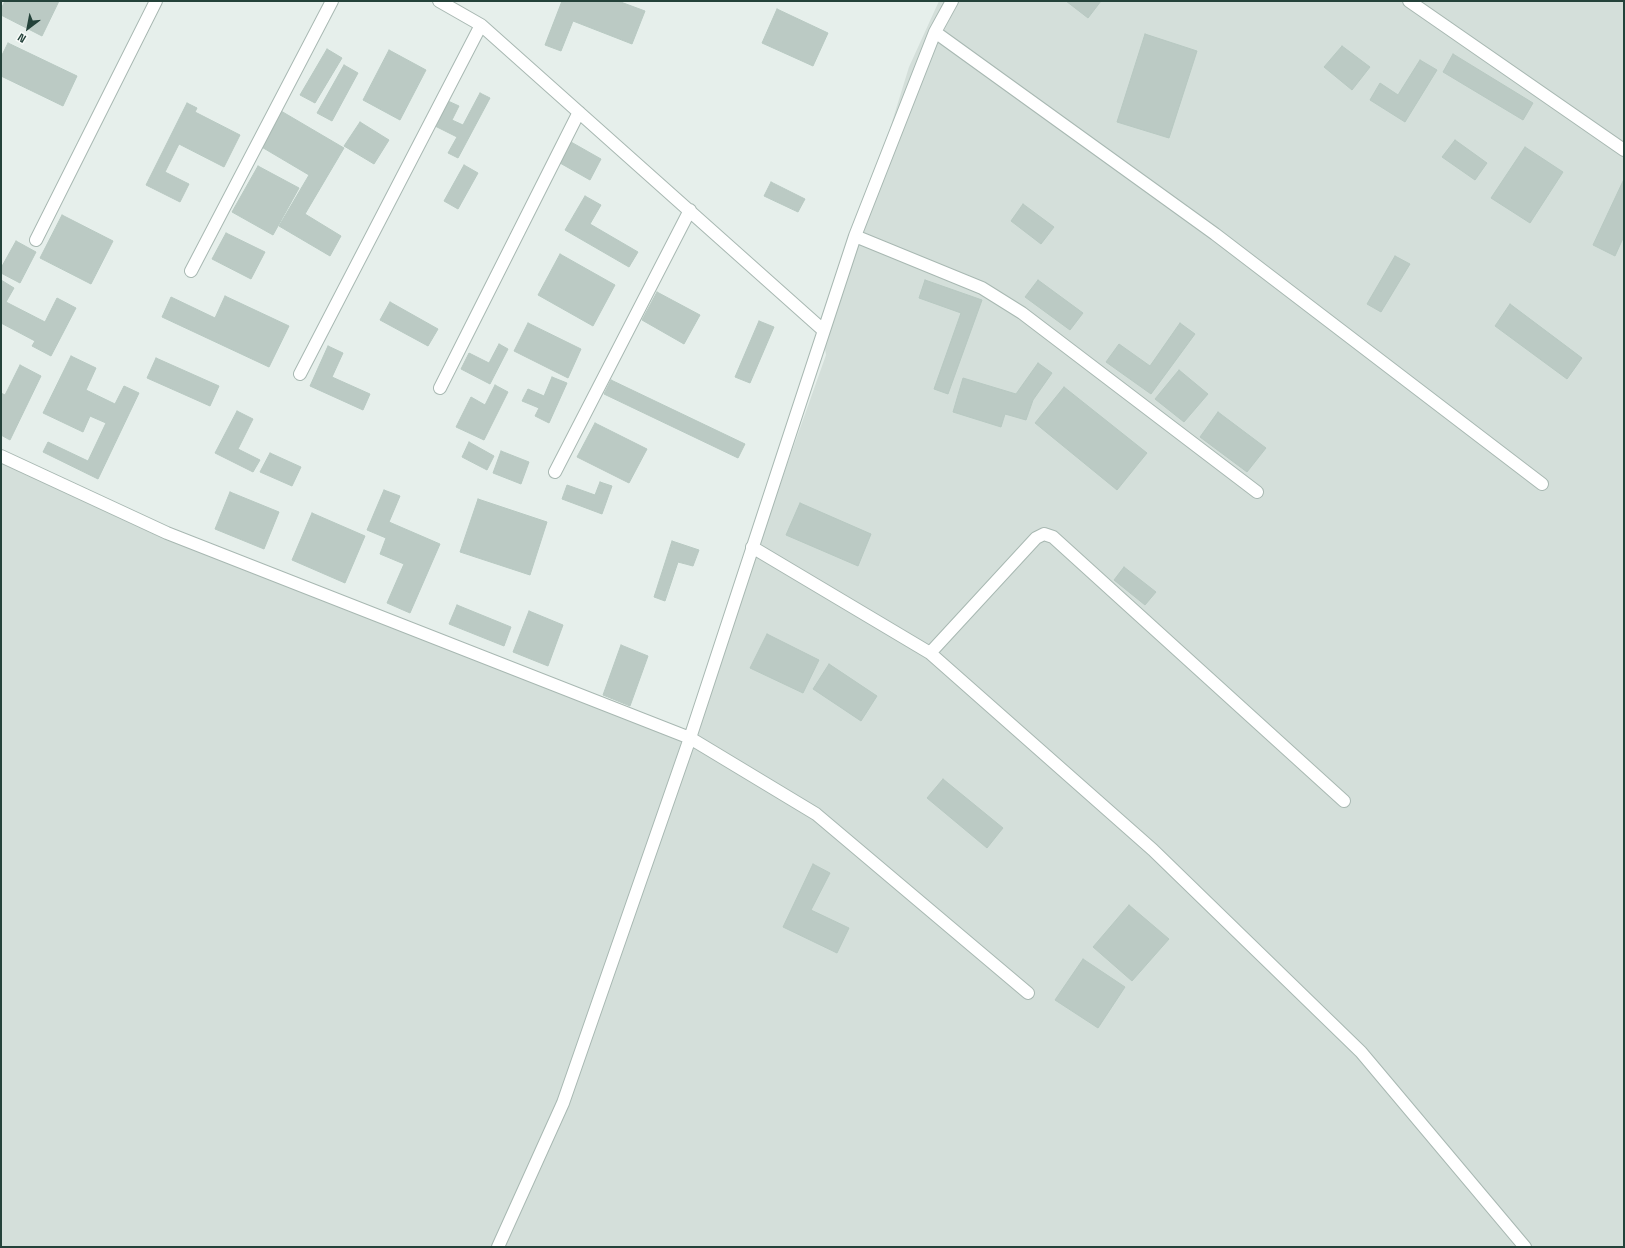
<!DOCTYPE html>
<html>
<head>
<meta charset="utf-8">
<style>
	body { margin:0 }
	#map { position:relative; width:1625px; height:1248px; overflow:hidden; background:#e6efeb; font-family:"Space Grotesk",sans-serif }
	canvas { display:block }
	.frame { position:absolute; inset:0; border:2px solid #24423a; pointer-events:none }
	.north { position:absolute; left:8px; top:8px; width:40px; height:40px; -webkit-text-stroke:3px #f7fbf9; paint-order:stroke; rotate:212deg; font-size:11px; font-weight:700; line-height:16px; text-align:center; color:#24423a }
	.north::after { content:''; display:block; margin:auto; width:14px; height:18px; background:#24423a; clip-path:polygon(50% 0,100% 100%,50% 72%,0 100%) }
</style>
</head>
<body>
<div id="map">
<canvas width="1625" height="1248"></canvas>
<div class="frame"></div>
<div class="north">N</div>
</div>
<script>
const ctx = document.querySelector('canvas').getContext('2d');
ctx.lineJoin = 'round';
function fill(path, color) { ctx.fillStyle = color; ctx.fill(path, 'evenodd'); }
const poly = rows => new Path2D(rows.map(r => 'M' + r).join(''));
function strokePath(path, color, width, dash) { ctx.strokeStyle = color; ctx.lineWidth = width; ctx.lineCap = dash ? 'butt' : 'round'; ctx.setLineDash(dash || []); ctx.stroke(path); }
fill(poly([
	[939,1,1624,1,1624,1247,1,1247,1,456,167,533,690,738,826,355,824,342,909,67]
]), '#d4dfda');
const building = poly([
	[5,1,59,1,42,36,1,15,1,9,5,1],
	[562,1,618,1,645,11,632,44,573,21,561,51,545,45,562,1],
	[1066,1,1101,1,1088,18,1066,1],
	[777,9,828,33,813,66,762,43,777,9],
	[1145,34,1197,51,1169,138,1117,122,1145,34],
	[8,43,77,76,63,106,1,76,1,57,8,43],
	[1342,46,1370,67,1352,90,1324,67,1342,46],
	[327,49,342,58,315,103,300,95,327,49],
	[389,50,426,70,400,120,363,100,389,50],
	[1453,54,1533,103,1523,120,1443,72,1453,54],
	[1420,60,1437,70,1405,122,1370,100,1380,83,1398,95,1420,60],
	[344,65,358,73,332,121,317,113,344,65],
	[480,93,490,98,458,158,448,153,457,137,435,126,448,101,459,106,452,120,463,125,480,93],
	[187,103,197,108,195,112,240,135,224,167,179,144,165,172,189,184,180,202,146,185,187,103],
	[281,111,344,148,305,214,341,236,330,256,279,226,309,175,260,146,281,111],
	[360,122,389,140,374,164,344,146,360,122],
	[1455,140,1487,163,1475,180,1442,157,1455,140],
	[571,142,601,159,590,180,560,163,571,142],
	[1525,147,1563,172,1530,223,1491,198,1525,147],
	[464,165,478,173,458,209,444,201,464,165],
	[258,166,299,188,273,235,232,212,258,166],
	[1624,179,1624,236,1615,256,1593,245,1624,179],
	[771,182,805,199,798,212,764,196,771,182],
	[585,196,601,205,590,224,638,252,629,267,565,230,585,196],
	[1023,204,1054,227,1041,244,1011,221,1023,204],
	[62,215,113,241,91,284,40,258,62,215],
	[226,233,265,252,251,279,212,259,226,233],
	[16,241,36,252,20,283,1,273,1,268,16,241],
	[560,254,615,285,593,326,538,295,560,254],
	[1395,256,1410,264,1381,312,1367,304,1395,256],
	[1,280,14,288,6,302,45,322,57,298,76,308,51,356,32,346,35,341,1,323,1,280],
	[925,280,982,300,948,394,934,389,961,313,919,298,925,280],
	[1038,280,1083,313,1070,330,1025,297,1038,280],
	[657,292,700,315,684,344,642,320,657,292],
	[225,296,289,326,269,367,162,317,171,297,215,318,225,296],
	[390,302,438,329,428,346,380,320,390,302],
	[1510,304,1582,358,1567,379,1495,326,1510,304],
	[759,321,774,327,750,383,735,377,759,321],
	[528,323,581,349,568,378,514,351,528,323],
	[1180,323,1195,334,1151,394,1106,362,1119,344,1150,366,1180,323],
	[499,344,508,349,490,384,461,369,469,353,489,363,499,344],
	[328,346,343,353,332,377,370,394,363,410,310,386,328,346],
	[71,356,96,368,86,390,115,404,124,386,139,393,98,479,43,452,48,442,88,461,106,423,90,416,83,432,43,413,71,356],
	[156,358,219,386,210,406,147,378,156,358],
	[1038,363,1052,373,1033,400,1026,420,1005,414,1001,427,953,412,963,378,1016,394,1038,363],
	[20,365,41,376,10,440,1,435,1,393,5,395,20,365],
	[1179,370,1208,394,1184,422,1155,399,1179,370],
	[552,377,567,383,549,423,535,416,539,408,522,401,528,389,544,396,552,377],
	[611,380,745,444,738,458,604,394,611,380],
	[495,385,508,392,484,440,456,427,471,397,485,405,495,385],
	[1064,387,1147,453,1117,490,1035,423,1064,387],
	[237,411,253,419,238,449,260,460,253,472,215,453,237,411],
	[1218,412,1266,448,1247,472,1200,437,1218,412],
	[595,423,647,449,629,483,577,457,595,423],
	[469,442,494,456,487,470,462,457,469,442],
	[501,451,529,462,521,484,493,473,501,451],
	[270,453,301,467,292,486,260,472,270,453],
	[600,482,612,486,602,514,562,499,567,485,595,495,600,482],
	[384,490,400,496,389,522,440,544,410,613,387,603,404,564,380,554,386,538,367,530,384,490],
	[230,492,279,512,264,549,215,529,230,492],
	[478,499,547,522,530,575,460,552,478,499],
	[800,503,871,534,858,566,786,535,800,503],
	[312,513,365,536,345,583,292,560,312,513],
	[672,541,699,550,693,566,678,562,665,601,654,597,672,541],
	[1124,567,1156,592,1145,605,1114,580,1124,567],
	[457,605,511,627,504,646,449,624,457,605],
	[529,611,563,625,548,666,513,652,529,611],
	[767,634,819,660,803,693,750,668,767,634],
	[621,645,648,656,630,706,603,695,621,645],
	[829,664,877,696,861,721,813,689,829,664],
	[943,779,1003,828,987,848,927,798,943,779],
	[813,864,830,873,811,910,849,928,837,953,783,927,813,864],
	[1129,905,1169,939,1132,981,1093,947,1129,905],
	[1083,959,1125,987,1098,1028,1055,1000,1083,959]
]);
fill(building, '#bbcac4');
strokePath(building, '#b8c9c2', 1);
const minor = poly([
	[439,1,481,25,823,330],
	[1409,1,1624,150],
	[935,32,1215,234,1542,484],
	[855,236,982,288,1022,313,1257,492],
	[36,240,156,1],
	[191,271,332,1],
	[300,374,481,25],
	[440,388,579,112],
	[1,456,167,533,690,738,816,814,1028,993],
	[555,472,690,210],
	[752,547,930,653,1153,850,1361,1052,1525,1247],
	[930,653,1036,538,1044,534,1053,537,1344,801],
	[498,1247,563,1103,690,738,855,236,935,32,952,1]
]);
strokePath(minor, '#a8b8b2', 14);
strokePath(minor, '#fff', 12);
</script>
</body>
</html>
